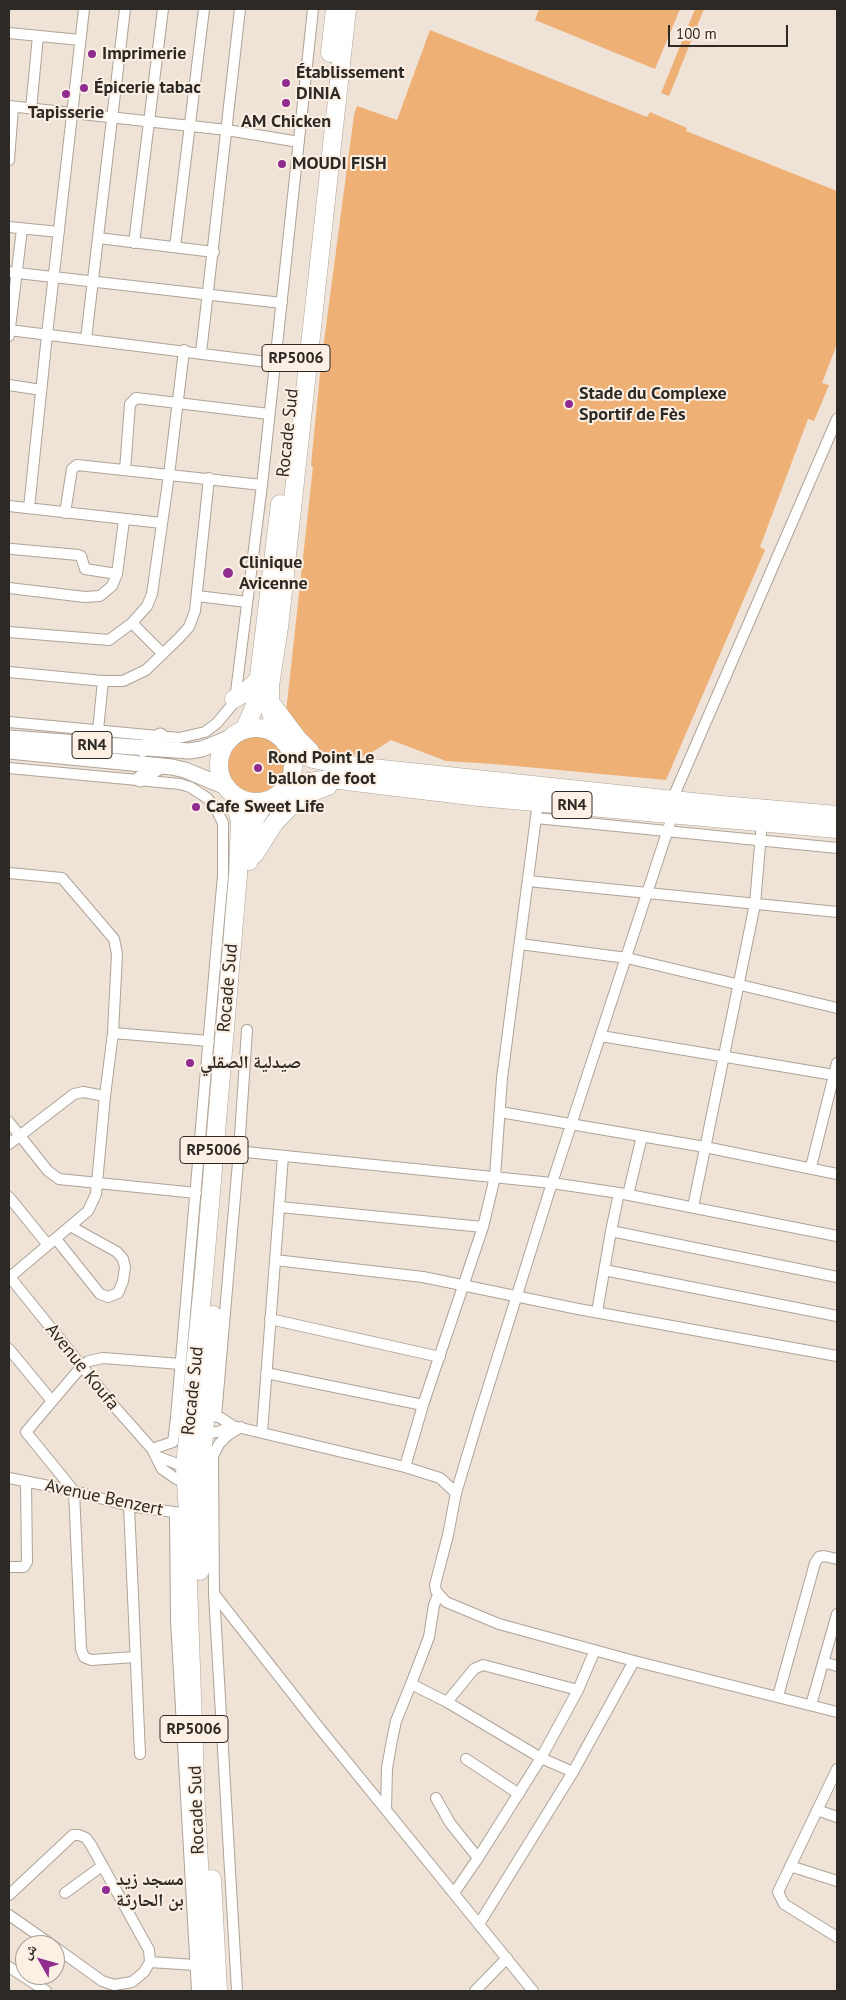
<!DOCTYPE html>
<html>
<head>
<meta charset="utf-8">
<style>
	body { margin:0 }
	#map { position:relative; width:846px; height:2000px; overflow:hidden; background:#efe2d6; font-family:"PT Sans","Noto Naskh Arabic",sans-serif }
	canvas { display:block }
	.frame { position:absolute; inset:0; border:10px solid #2d2924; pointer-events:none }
	.north { position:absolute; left:15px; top:1935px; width:50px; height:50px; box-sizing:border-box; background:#fcefe3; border:1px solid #a9a097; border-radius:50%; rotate:308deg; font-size:14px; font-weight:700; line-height:20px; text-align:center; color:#2d2924 }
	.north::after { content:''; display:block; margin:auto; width:18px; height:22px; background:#902b90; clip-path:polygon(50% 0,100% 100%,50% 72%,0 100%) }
	.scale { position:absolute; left:668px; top:25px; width:120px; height:22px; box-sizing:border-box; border:2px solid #2d2924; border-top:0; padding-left:6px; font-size:15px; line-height:18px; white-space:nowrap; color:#2d2924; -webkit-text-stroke:4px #fcefe3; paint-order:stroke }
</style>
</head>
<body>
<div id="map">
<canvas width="846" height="2000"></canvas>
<div class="frame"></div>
<div class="north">ش</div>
<div class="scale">100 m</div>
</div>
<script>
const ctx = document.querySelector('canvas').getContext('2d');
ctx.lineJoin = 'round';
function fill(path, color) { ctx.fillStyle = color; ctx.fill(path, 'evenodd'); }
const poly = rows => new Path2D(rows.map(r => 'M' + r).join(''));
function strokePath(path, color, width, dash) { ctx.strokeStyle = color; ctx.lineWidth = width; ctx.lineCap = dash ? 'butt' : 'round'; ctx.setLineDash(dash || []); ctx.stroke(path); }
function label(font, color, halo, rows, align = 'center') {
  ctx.font = font + ' "PT Sans","Noto Naskh Arabic",sans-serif'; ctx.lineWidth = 4; ctx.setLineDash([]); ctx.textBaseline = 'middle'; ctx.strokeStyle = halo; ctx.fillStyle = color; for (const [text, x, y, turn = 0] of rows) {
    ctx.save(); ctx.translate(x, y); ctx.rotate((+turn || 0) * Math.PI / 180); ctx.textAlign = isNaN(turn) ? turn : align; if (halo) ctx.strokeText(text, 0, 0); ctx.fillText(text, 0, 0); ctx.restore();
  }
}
fill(poly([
	[539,9,680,9,655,69,535,20],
	[695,9,704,9,669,96,661,93],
	[430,30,647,117,650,112,687,128,686,131,837,191,837,344,822,383,829,385,814,421,808,419,760,547,765,550,666,780,494,764,446,761,391,740,366,756,318,752,286,712,313,467,311,465,321,364,354,115,357,106,397,120],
	'224 766a32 32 0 1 1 64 0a32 32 0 1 1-64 0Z'
]), '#efb076');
const street = poly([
	[9,33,80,40],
	[9,106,227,130,299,142],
	[31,109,38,36],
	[9,160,13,107],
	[9,227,59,232],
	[98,238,214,252],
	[134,243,163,9],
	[175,247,204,9],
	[9,272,282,303],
	[9,330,275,363],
	[9,336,22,229],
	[86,339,125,9],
	[201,353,240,9],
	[9,385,41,390],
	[125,470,130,404,136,398,269,414],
	[9,506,162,523],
	[29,508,47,335,84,9],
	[65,513,72,469,77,465,262,485],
	[12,549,78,555,81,556,85,569,117,574],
	[9,588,85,597,100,596,112,586,117,574,124,520],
	[197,596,247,602],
	[132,623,163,654],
	[9,632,109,640,132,623,147,606,152,594,169,475,184,350],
	[9,672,103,681,123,681,146,670,179,638,189,627,195,611,209,478],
	[9,722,179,738,205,732,217,723,232,705,236,692,262,485,313,9],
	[98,730,103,681],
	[9,768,180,784,190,787,207,798,215,807,223,823,223,876,217,942,176,1418,173,1442,152,1449],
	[672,800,837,419],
	[673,814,552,1183,477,1423,456,1493,448,1535,435,1585,436,1591,446,1602,499,1624,634,1661,837,1712],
	[536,818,837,848],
	[9,873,62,878,114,939,117,954,113,1033,105,1096,96,1194,88,1211,10,1277],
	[528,881,837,912],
	[520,944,627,958,837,1008],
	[113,1033,209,1041],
	[601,1036,834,1075],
	[500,1112,705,1147,837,1174],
	[9,1122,48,1171,59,1179,196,1193],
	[9,1144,74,1094,83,1092,105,1096],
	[226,1150,552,1183,619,1193,837,1236],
	[811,1167,837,1063],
	[628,1195,642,1136],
	[9,1197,48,1245],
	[280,1207,483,1227],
	[693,1207,755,904,762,822],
	[611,1231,619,1193],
	[56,1239,100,1294,108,1297,118,1293,123,1281,125,1267,123,1259,117,1252,72,1227],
	[275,1260,423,1277,578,1309,837,1356],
	[604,1270,837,1316],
	[9,1276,114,1406,152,1449,162,1469,175,1478,190,1485],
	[597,1312,611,1231,837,1277],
	[270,1319,440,1357],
	[9,1349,52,1401],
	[266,1373,423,1405],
	[210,1415,221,1418,233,1426,405,1467,440,1478,456,1493],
	[216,1416,239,1151,247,1030],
	[262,1432,283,1156],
	[201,1434,218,1432,233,1426],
	[156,1456,188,1468],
	[405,1467,423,1405,483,1227,495,1177,502,1078,538,802],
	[9,1478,74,1491,129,1506,181,1513],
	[129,1506,140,1754],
	[175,1513,176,1620,197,1991],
	[9,1567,24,1567,27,1562,26,1482],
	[215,1595,317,1725,533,1991],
	[438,1595,434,1605,429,1637,411,1684,447,1702],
	[135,1657,91,1660,84,1657,81,1649,74,1491,26,1432,82,1366,89,1361,103,1358,180,1364],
	[823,1662,837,1666],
	[778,1696,815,1563,819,1557,824,1556,837,1559],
	[811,1705,837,1614],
	[466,1759,519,1794],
	[837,1769,778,1892,784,1904,837,1937],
	[573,1772,541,1758,447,1702,474,1669,483,1665,578,1690],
	[436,1798,450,1823,478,1858],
	[386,1810,387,1768,392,1740,396,1721,411,1684],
	[817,1810,837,1817],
	[790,1866,837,1881],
	[65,1893,102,1866],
	[454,1893,478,1858,541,1758,578,1690,595,1650],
	[9,1895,73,1835,79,1835,86,1838,91,1845,149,1950,150,1962,144,1972,132,1982,114,1985,102,1981,55,1947],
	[9,1915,52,1945],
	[479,1924,573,1772,634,1661],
	[150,1962,195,1965],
	[9,1967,46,1991],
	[237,1991,214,1594,213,1456,219,1444,228,1435,241,1427],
	[475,1991,507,1958]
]);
const primary = poly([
	[9,738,189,751,202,749,234,736],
	[143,749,160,736],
	[9,751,172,767,185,770,226,787],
	[140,779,160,766]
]);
const highway = poly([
	[330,53,335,9],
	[234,699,244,693,258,680],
	[273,706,297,738,310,751],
	'219 765a37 37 0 1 1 74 0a37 37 0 1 1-74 0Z',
	[244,730,254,708,257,693,280,504],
	[277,735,270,709,270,686,279,627,347,9],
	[285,743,313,759,344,765,721,805,837,815],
	[287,785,330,779,479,797,837,829],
	[254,855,275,822,294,803,309,793,328,786],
	[249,861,255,819,266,801],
	[200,1571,200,1486,213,1315],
	[212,1879,218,1991],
	[206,1991,196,1808,186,1527,188,1513,185,1467,204,1274,238,875,240,820,232,793]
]);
strokePath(street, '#afa398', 12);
strokePath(primary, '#afa398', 17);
strokePath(highway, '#afa398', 19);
strokePath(street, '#fff', 10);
strokePath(primary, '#fff', 15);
strokePath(highway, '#fff', 18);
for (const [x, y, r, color] of [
	[92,54,5,"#902b90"],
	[286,83,5,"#902b90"],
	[84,88,5,"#902b90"],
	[66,94,5,"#902b90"],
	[286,103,5,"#902b90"],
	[282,164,5,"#902b90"],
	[569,404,5,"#902b90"],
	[228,573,6,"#902b90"],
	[258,768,5,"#902b90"],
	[196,807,5,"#902b90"],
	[190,1063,5,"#902b90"],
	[106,1890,5,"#902b90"]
]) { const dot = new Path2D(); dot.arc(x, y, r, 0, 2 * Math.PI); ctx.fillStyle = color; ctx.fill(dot); strokePath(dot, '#fcefe3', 2); }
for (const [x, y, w] of [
	[296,358,68],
	[92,745,40],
	[572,805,40],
	[214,1150,68],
	[194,1729,68]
]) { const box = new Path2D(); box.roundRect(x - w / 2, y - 13.5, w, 27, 4); ctx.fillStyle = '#fcefe3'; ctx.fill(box); strokePath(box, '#2d2924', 1); }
label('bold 16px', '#2d2924', null, [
	["RP5006",296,358],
	["RN4",92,745],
	["RN4",572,805],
	["RP5006",214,1150],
	["RP5006",194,1729]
]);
label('bold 18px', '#2d2924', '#fcefe3', [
	["Imprimerie",102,54],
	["Établissement",296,73],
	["DINIA",296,94],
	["Épicerie tabac",94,88],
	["Tapisserie",66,113,"center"],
	["AM Chicken",286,122,"center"],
	["MOUDI FISH",292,164],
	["Stade du Complexe",579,394],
	["Sportif de Fès",579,415],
	["Clinique",239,563],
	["Avicenne",239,584],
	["Rond Point Le",268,758],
	["ballon de foot",268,779],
	["Cafe Sweet Life",206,807],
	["صيدلية الصقلي",200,1063],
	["مسجد زيد",116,1880],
	["بن الحارثة",116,1901]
], 'left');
label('18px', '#2d2924', '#fcefe3', [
	["Rocade Sud",288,433,-84],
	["Rocade Sud",228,988,-85],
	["Avenue Koufa",82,1367,51],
	["Rocade Sud",193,1391,-84],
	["Avenue Benzert",104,1498,12],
	["Rocade Sud",197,1810,-92]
]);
</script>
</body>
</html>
